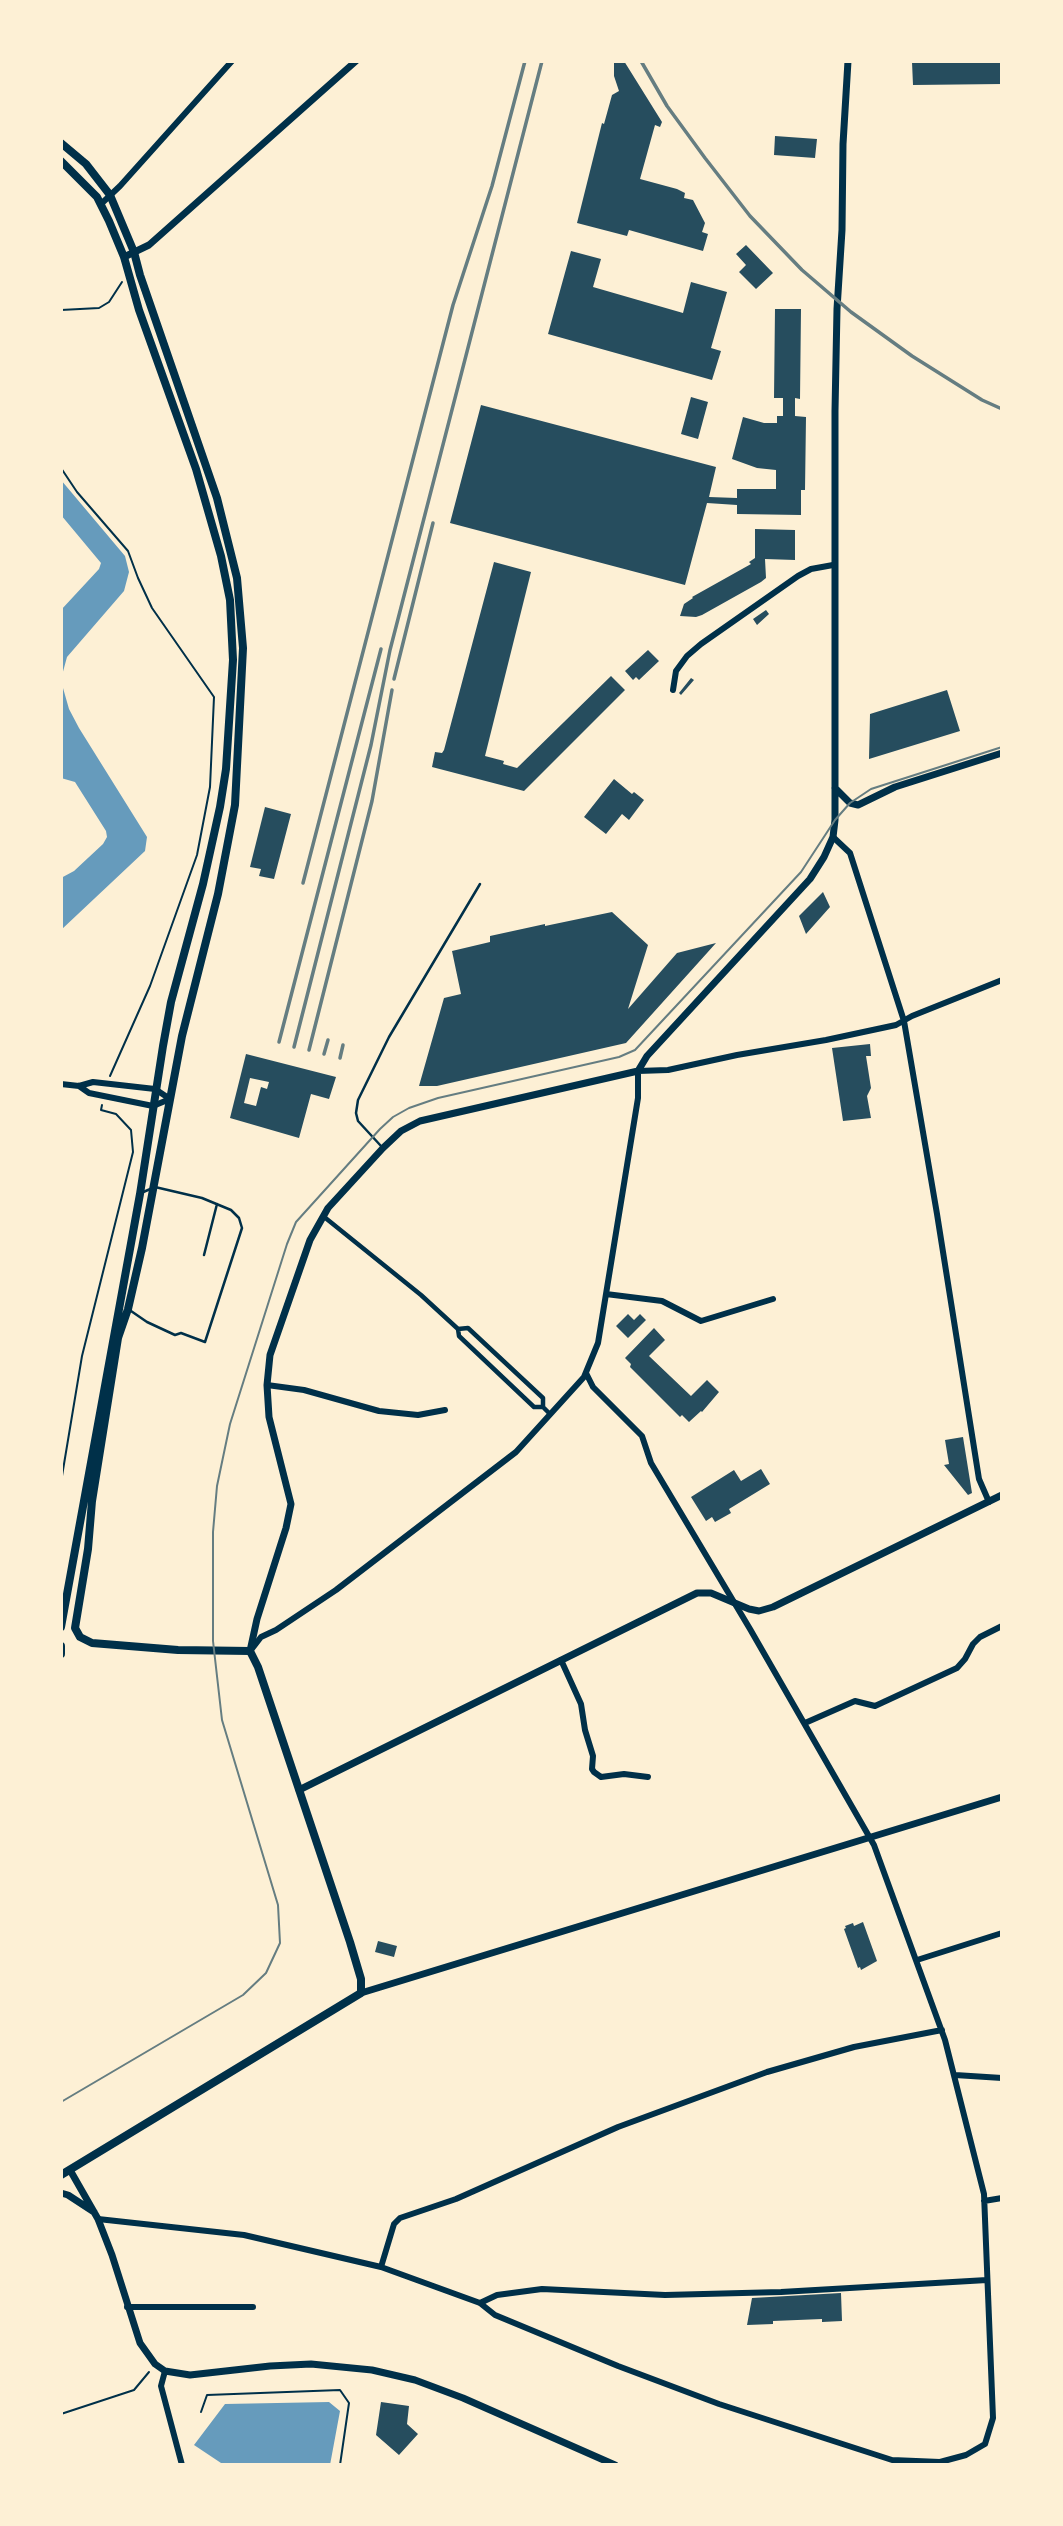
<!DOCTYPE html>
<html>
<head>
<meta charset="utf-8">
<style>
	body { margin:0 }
	#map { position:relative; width:1063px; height:2526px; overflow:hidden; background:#fdf0d5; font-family:"Alegreya Sans",sans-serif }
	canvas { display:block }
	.frame { position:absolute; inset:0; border:63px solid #fdf0d5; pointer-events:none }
</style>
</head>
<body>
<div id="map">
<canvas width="1063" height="2526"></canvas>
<div class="frame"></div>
</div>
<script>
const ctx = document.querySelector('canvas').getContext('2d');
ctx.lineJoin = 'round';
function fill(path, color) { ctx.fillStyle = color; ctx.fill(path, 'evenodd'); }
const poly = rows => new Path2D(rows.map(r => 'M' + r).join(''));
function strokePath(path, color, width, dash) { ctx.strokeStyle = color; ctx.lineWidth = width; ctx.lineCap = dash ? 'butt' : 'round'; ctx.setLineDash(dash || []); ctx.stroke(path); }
fill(poly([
	[61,480,125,556,129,572,124,591,67,657,61,679,61,610,99,569,101,563,61,515],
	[61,681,69,709,79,728,147,837,145,851,61,930,61,878,74,871,103,844,107,837,106,831,75,782,61,778],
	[329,2402,340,2411,330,2465,224,2465,194,2445,225,2404]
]), '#669bbc');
fill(poly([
	[614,61,624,61,662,122,660,127,655,125,640,179,677,189,685,193,684,198,693,200,705,223,702,232,708,234,703,251,629,230,627,236,577,223,602,123,604,124,612,95,619,91,614,76],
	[1002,61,1002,84,913,85,912,62],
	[775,136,817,139,815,158,774,155],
	[746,245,773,273,756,289,739,272,746,265,736,254],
	[571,251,601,259,593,287,683,313,691,282,727,292,711,348,721,351,712,380,548,334],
	[775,309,801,309,800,399,795,398,795,416,806,417,805,490,801,490,801,515,737,514,737,505,707,503,685,585,450,523,481,405,716,467,709,497,737,498,737,489,776,489,776,470,757,468,732,459,743,417,764,423,777,423,777,416,783,416,783,398,774,398],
	[691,397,708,402,698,439,681,434],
	[755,529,795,530,795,560,765,559,766,578,761,582,702,615,696,617,680,616,684,604,693,598,692,597,751,564,749,562,755,558],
	[494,562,531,572,485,756,504,761,503,764,517,768,611,676,625,690,524,791,432,767,435,752,442,753,444,750],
	[766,610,769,614,757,625,753,619],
	[648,650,659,661,639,680,636,677,633,680,625,671],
	[691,678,694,680,681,695,679,693],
	[947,690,960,731,869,759,870,714],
	[614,779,632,794,634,792,644,800,629,820,622,814,606,834,584,817],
	[265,807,291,814,274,879,259,876,261,869,250,867],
	[823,892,830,907,806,934,799,916],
	[612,912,648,945,628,1009,677,953,716,943,626,1043,437,1086,419,1086,444,998,461,994,452,951,490,942,490,936,545,924,545,926],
	[870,1044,871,1056,866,1056,871,1088,867,1096,871,1118,843,1121,832,1048],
	[246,1054,336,1077,329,1099,311,1094,299,1138,230,1118],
	[250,1078,269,1082,267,1089,261,1087,256,1106,244,1103],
	[628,1314,634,1320,640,1314,646,1320,628,1338,616,1326],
	[654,1328,665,1340,649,1356,691,1396,707,1380,719,1392,702,1412,701,1411,689,1422,682,1415,680,1417,630,1367,631,1364,625,1358],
	[963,1437,972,1493,968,1495,944,1465,949,1464,945,1440],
	[761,1469,770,1484,729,1509,731,1513,715,1522,712,1517,706,1521,691,1497,734,1470,741,1481],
	[863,1922,877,1961,861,1970,860,1967,858,1968,844,1929,846,1928,845,1926,853,1923,854,1926],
	[378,1941,397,1946,394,1957,375,1952],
	[841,2293,842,2321,822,2322,822,2319,773,2321,773,2324,747,2325,752,2298],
	[381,2402,409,2406,407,2424,418,2434,399,2455,376,2435]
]), '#264d5e');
strokePath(poly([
	[61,310,99,308,109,302,122,282],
	[61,468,77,492,128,551,138,578,152,608,214,697,210,787,197,855,150,986,110,1076],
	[61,1482,82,1356,133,1152,131,1130,116,1114,101,1110,102,1105],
	[201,2412,207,2395,340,2390,349,2403,340,2465],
	[61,2414,134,2390,149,2372]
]), '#003049', 2);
strokePath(poly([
	[381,1146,358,1121,356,1113,358,1100,389,1037,480,884],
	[204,1255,217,1204],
	[131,1311,147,1322,175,1335,181,1333,205,1342,242,1228,239,1218,231,1210,202,1198,155,1187,141,1193]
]), '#003049', 2.5);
strokePath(poly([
	[323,1216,421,1295,458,1329,459,1336,534,1407,543,1407,550,1414],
	[458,1329,468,1328,543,1398,543,1407]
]), '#003049', 4.5);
strokePath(poly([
	[101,204,120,186,232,61],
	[673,690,676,671,687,656,701,644,798,576,811,569,833,565],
	[833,837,850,853,904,1021,937,1214,979,1479,989,1502],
	[61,1084,79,1086,93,1082,155,1089,170,1099],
	[79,1086,89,1093,153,1106,170,1099],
	[606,1294,662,1301,701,1321,773,1299],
	[267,1385,304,1390,379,1411,418,1415,445,1410],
	[251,1650,261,1637,276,1630,336,1590,516,1452,584,1377,598,1343,638,1098,638,1071,668,1070,737,1055,826,1040,896,1025,912,1016,1002,980],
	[561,1660,581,1704,585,1730,593,1756,592,1769,594,1772,601,1777,624,1774,648,1777],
	[805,1723,855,1701,875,1706,957,1668,965,1659,973,1644,980,1637,1002,1626],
	[917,1960,1002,1933],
	[955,2075,1002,2078],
	[984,2201,1002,2198],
	[98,2219,244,2235,381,2267,480,2303,495,2315,618,2366,719,2404,892,2460,940,2462,966,2455,985,2444,993,2418,984,2194,945,2040,874,1845,750,1629,651,1463,642,1436,593,1387,586,1373],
	[381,2267,394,2224,400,2218,456,2199,618,2127,767,2072,854,2047,942,2030],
	[480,2303,497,2295,542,2289,665,2295,781,2292,987,2280],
	[127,2307,253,2307],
	[165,2371,161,2386,182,2465]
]), '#003049', 6);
strokePath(poly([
	[124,257,149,245,356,61],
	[835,788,850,803,858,805,895,787,1002,753],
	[250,1651,257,1619,286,1528,291,1504,269,1417,267,1385,270,1355,310,1240,328,1208,383,1148,401,1131,420,1121,638,1071,647,1056,810,879,824,857,833,837,835,820,835,411,837,309,842,230,843,144,848,61],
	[299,1790,697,1593,711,1593,749,1609,759,1611,773,1607,1002,1495],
	[361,1993,1002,1797],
	[70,2170,98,2219,112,2255,140,2343,155,2364,165,2371,190,2375,270,2366,311,2364,372,2370,415,2380,463,2398,615,2465],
	[61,2193,68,2195,94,2212]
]), '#003049', 7);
strokePath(poly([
	[61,143,86,164,110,195,134,252,140,275,217,498,237,578,243,648,235,805,218,894,182,1036,142,1248,128,1309,118,1338,92,1501,88,1549,75,1628,80,1637,92,1643,178,1650,250,1651,258,1667,350,1942,361,1979,361,1993,61,2175],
	[61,161,97,197,109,221,124,257,139,310,196,469,221,556,230,600,233,660,226,769,220,807,203,884,171,1002,163,1046,140,1194,61,1627],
	[61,1646,61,1654]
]), '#003049', 8);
strokePath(poly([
	[61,2102,243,1995,266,1973,280,1943,278,1905,222,1720,213,1641,213,1532,217,1486,230,1424,287,1244,296,1222,380,1129,393,1117,409,1108,438,1098,619,1057,635,1050,801,872,835,820,850,803,871,789,1002,747]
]), '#657d81', 2);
strokePath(poly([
	[641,61,667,106,705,158,750,216,802,270,851,312,912,356,982,400,1002,409],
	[394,679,433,523],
	[303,883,453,305,492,186,525,61],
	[279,1042,381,649],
	[294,1047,371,745,390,650,542,61],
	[309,1050,372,801,392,690],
	[324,1054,328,1040],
	[340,1058,343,1045]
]), '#657d81', 3.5);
</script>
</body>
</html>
